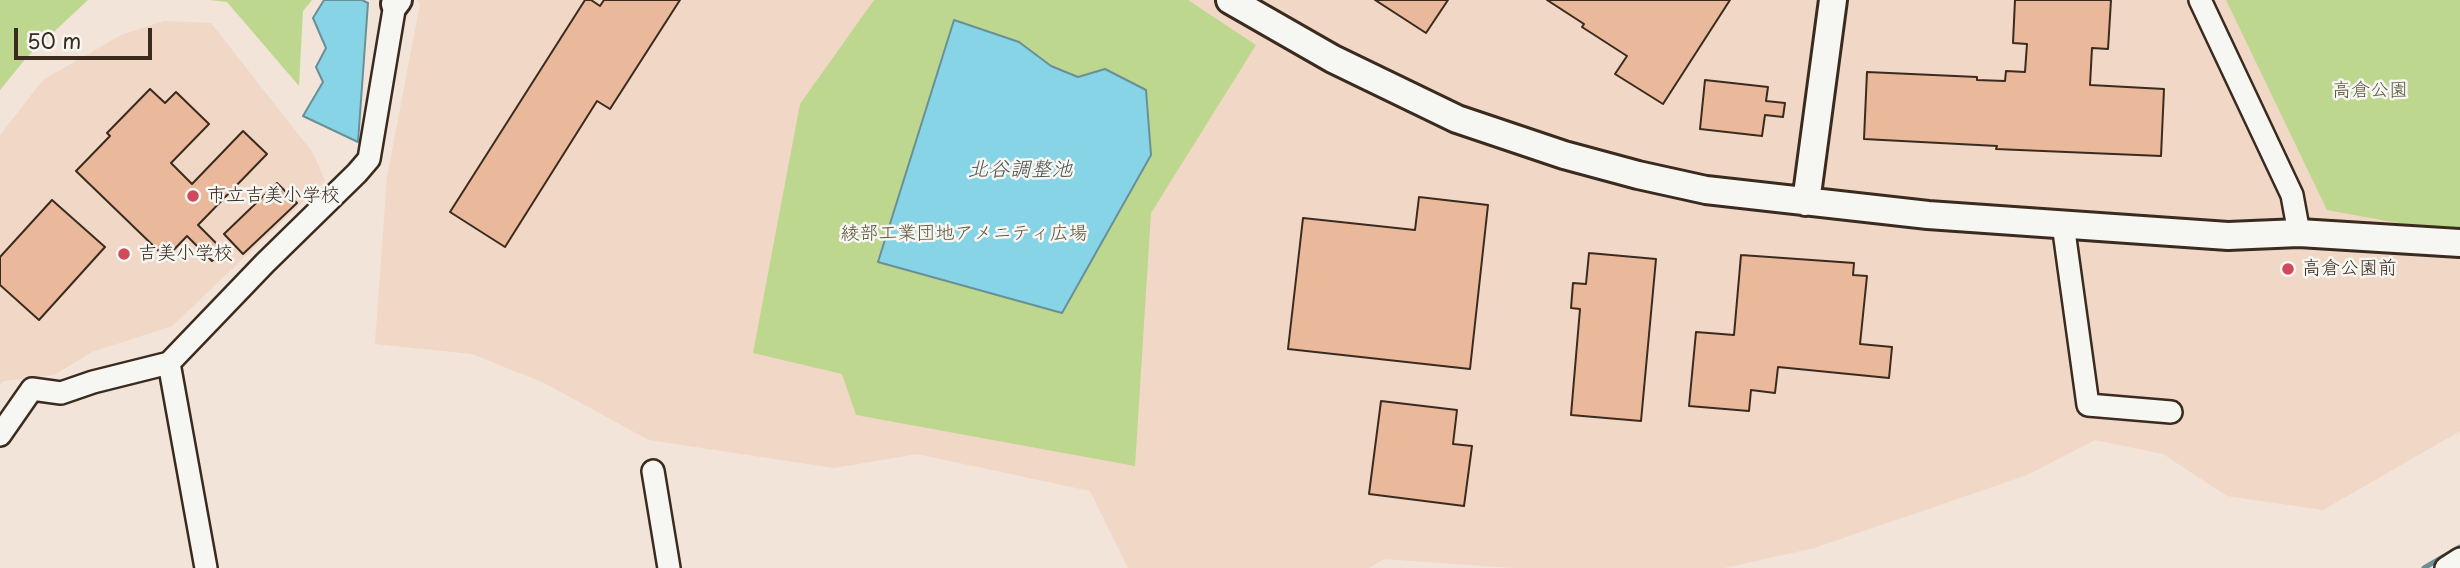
<!DOCTYPE html>
<html>
<head>
<meta charset="utf-8">
<style>
	body { margin:0 }
	#map { position:relative; width:2460px; height:568px; overflow:hidden; background:#f2e4d8; font-family:"Playpen Sans",sans-serif }
	canvas { display:block }
	.scale { position:absolute; left:14px; top:28px; width:138px; height:32px; box-sizing:border-box; border:4px solid #3b2a1e; border-top:0; padding-left:9px; font-size:21px; line-height:24px; white-space:nowrap; color:#3b2a1e; -webkit-text-stroke:5px #f6f6f2; paint-order:stroke }
</style>
</head>
<body>
<div id="map">
<canvas width="2460" height="568"></canvas>
<div class="scale">50 m</div>
</div>
<script>
const ctx = document.querySelector('canvas').getContext('2d');
ctx.lineJoin = 'round';
function fill(path, color) { ctx.fillStyle = color; ctx.fill(path, 'evenodd'); }
const poly = rows => new Path2D(rows.map(r => 'M' + r).join(''));
function strokePath(path, color, width, dash) { ctx.strokeStyle = color; ctx.lineWidth = width; ctx.lineCap = dash ? 'butt' : 'round'; ctx.setLineDash(dash || []); ctx.stroke(path); }
function label(font, color, halo, rows, align = 'center') {
  ctx.font = font + ' "Playpen Sans","Klee One",sans-serif'; ctx.lineWidth = 5; ctx.setLineDash([]); ctx.textBaseline = 'middle'; ctx.strokeStyle = halo; ctx.fillStyle = color; for (const [text, x, y, turn = 0] of rows) {
    ctx.save(); ctx.translate(x, y); ctx.rotate((+turn || 0) * Math.PI / 180); ctx.textAlign = isNaN(turn) ? turn : align; if (halo) ctx.strokeText(text, 0, 0); ctx.fillText(text, 0, 0); ctx.restore();
  }
}
fill(poly([
	[417,0,2460,0,2460,431,2323,510,2227,496,2163,454,2095,440,2027,475,1934,507,1814,548,1724,568,1512,568,1384,559,1369,568,1128,568,1090,491,917,454,834,468,649,440,544,383,472,354,375,344,387,177,420,4],
	[164,21,211,23,313,153,325,181,172,326,92,352,54,375,3,381,0,385,0,135,43,80,121,35]
]), '#f0d7c6');
fill(poly([
	[0,0,88,0,27,57,0,90],
	[210,0,312,0,303,11,299,86,227,2],
	[874,0,1188,0,1256,45,1151,213,1135,466,856,415,842,374,753,353,800,104],
	[2226,0,2460,0,2460,232,2442,231,2327,210]
]), '#bed78e');
const water = poly([
	[324,0,362,0,368,3,358,142,303,116,323,82,316,67,326,48,313,18,324,0],
	[954,20,1019,42,1051,66,1078,77,1105,69,1146,90,1151,155,1062,313,878,262,954,20]
]);
fill(water, '#87d4e7');
strokePath(water, '#699097', 2);
strokePath(poly([
	[2424,568,2460,547]
]), '#699097', 5);
const building = poly([
	[585,0,591,0,600,6,604,0,680,0,610,109,597,101,505,247,450,212,585,0],
	[1375,0,1448,0,1426,33,1375,0],
	[1547,0,1730,0,1663,104,1615,74,1627,56,1582,27,1584,24,1547,0],
	[2015,0,2111,0,2108,49,2092,48,2090,85,2164,89,2161,156,1996,149,1997,146,1864,139,1867,72,1977,77,1977,80,2005,81,2006,71,2025,72,2027,44,2013,43,2015,0],
	[1705,80,1768,87,1766,101,1785,103,1783,117,1765,115,1762,136,1700,129,1705,80],
	[150,89,165,103,176,92,209,124,171,163,192,184,243,131,267,154,198,225,223,250,212,261,187,236,166,258,76,171,110,136,107,133,150,89],
	[277,183,297,203,243,254,224,234,277,183],
	[1419,197,1488,205,1470,369,1288,349,1303,218,1415,230,1419,197],
	[52,200,105,247,39,320,0,285,0,257,52,200],
	[1589,253,1656,259,1641,421,1571,415,1580,309,1571,308,1573,283,1586,284,1589,253],
	[1741,255,1854,263,1853,275,1867,276,1860,344,1892,347,1889,378,1778,367,1775,393,1751,390,1749,411,1689,406,1696,332,1734,335,1741,255],
	[1381,401,1457,410,1453,444,1472,446,1464,506,1369,494,1381,401]
]);
fill(building, '#eab99b');
strokePath(building, '#3b2a1e', 2);
const minor = poly([
	[2200,0,2292,195,2299,233],
	[2063,224,2088,405,2171,412],
	[169,363,206,568],
	[0,435,32,389,61,393,93,382,169,363,265,263,357,173,369,159,395,4],
	[653,471,669,568],
	[2446,568,2460,559]
]);
const tertiary = poly([
	[1230,0,1333,59,1457,119,1564,155,1638,175,1706,190,1928,215,2228,236,2299,233,2460,243],
	[395,4,398,0],
	[1806,202,1833,0]
]);
strokePath(minor, '#3b2a1e', 26);
strokePath(tertiary, '#3b2a1e', 32);
strokePath(minor, '#f6f6f2', 21);
strokePath(tertiary, '#f6f6f2', 26);
for (const [x, y, r, color] of [
	[193,196,7,"#d1495b"],
	[124,254,7,"#d1495b"],
	[2288,269,7,"#d1495b"]
]) { const dot = new Path2D(); dot.arc(x, y, r, 0, 2 * Math.PI); ctx.fillStyle = color; ctx.fill(dot); strokePath(dot, '#f6f6f2', 2.5); }
label('19px', '#5c553a', '#f6f6f2', [
	["高倉公園",2370,91],
	["綾部工業団地アメニティ広場",964,234]
]);
label('19px', '#3b2a1e', '#f6f6f2', [
	["市立吉美小学校",207,196],
	["吉美小学校",138,254],
	["高倉公園前",2302,269]
], 'left');
label('italic 21px', '#4e5450', '#f6f6f2', [
	["北谷調整池",1020,170]
]);
</script>
</body>
</html>
